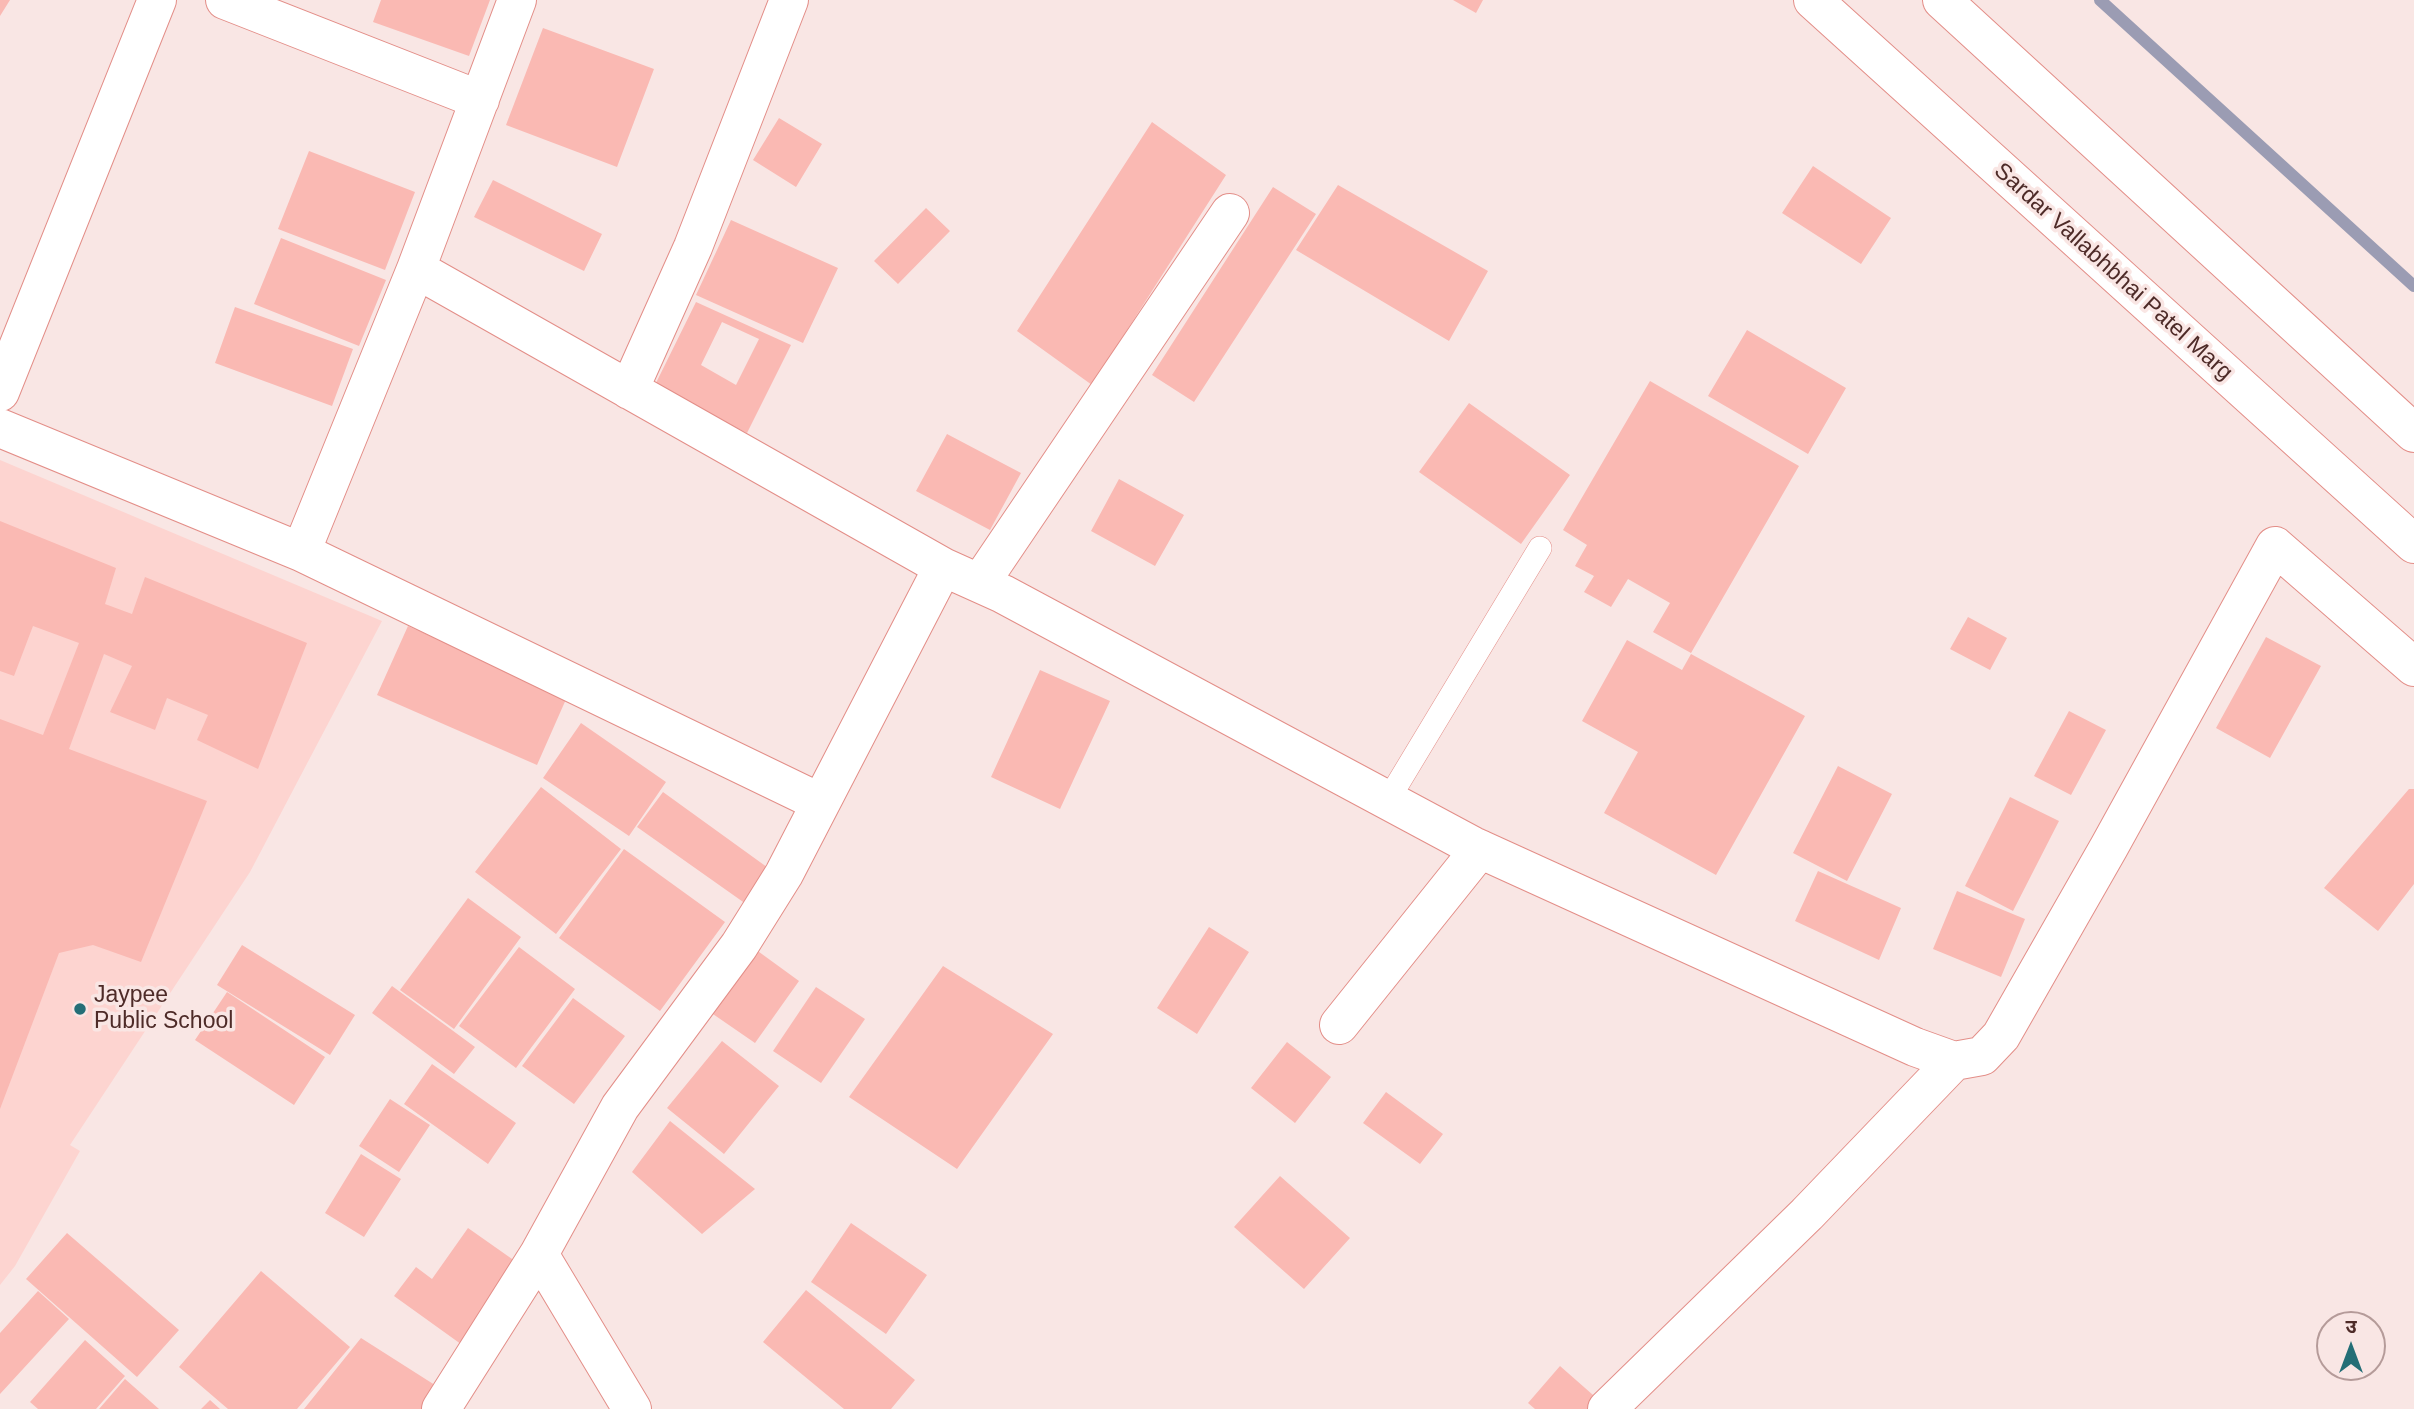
<!DOCTYPE html>
<html>
<head>
<meta charset="utf-8">
<style>
	body { margin:0 }
	#map { position:relative; width:2414px; height:1409px; overflow:hidden; background:#f9e6e4; font-family:Arial,"Noto Sans Devanagari",sans-serif }
	canvas { display:block }
	.north { position:absolute; left:2316px; top:1311px; width:70px; height:70px; box-sizing:border-box; background:#f9e6e4; border:2px solid #b59b99; border-radius:50%; rotate:0deg; font-size:19px; font-weight:700; line-height:28px; text-align:center; color:#4e2b28 }
	.north::after { content:''; display:block; margin:auto; width:24px; height:32px; background:#246e76; clip-path:polygon(50% 0,100% 100%,50% 72%,0 100%) }
</style>
</head>
<body>
<div id="map">
<canvas width="2414" height="1409"></canvas>
<div class="north">उ</div>
</div>
<script>
const ctx = document.querySelector('canvas').getContext('2d');
ctx.lineJoin = 'round';
function fill(path, color) { ctx.fillStyle = color; ctx.fill(path, 'evenodd'); }
const poly = rows => new Path2D(rows.map(r => 'M' + r).join(''));
function strokePath(path, color, width, dash) { ctx.strokeStyle = color; ctx.lineWidth = width; ctx.lineCap = dash ? 'butt' : 'round'; ctx.setLineDash(dash || []); ctx.stroke(path); }
function label(font, color, halo, rows, align = 'center') {
  ctx.font = font + ' Arial,sans-serif'; ctx.lineWidth = 7; ctx.setLineDash([]); ctx.textBaseline = 'middle'; ctx.strokeStyle = halo; ctx.fillStyle = color; for (const [text, x, y, turn = 0] of rows) {
    ctx.save(); ctx.translate(x, y); ctx.rotate((+turn || 0) * Math.PI / 180); ctx.textAlign = isNaN(turn) ? turn : align; if (halo) ctx.strokeText(text, 0, 0); ctx.fillText(text, 0, 0); ctx.restore();
  }
}
fill(poly([
	[0,460,382,621,250,872,70,1145,80,1151,15,1266,0,1285]
]), '#fdd4d0');
strokePath(poly([
	[2100,0,2414,286]
]), '#9b9cb3', 12);
fill(poly([
	[0,0,10,0,0,16],
	[381,0,490,0,469,56,373,22],
	[1453,0,1483,0,1476,13],
	[543,28,654,69,617,167,506,125],
	[779,118,822,144,796,187,753,160],
	[1152,122,1226,175,1092,385,1017,331],
	[309,151,415,192,385,270,278,229],
	[1813,166,1891,218,1861,264,1782,213],
	[493,180,602,234,584,271,474,217],
	[1338,185,1488,271,1449,341,1296,250],
	[1273,187,1316,214,1194,402,1152,375],
	[926,208,950,231,898,284,874,261],
	[731,220,838,268,803,343,696,295],
	[281,238,386,280,359,346,254,304],
	[696,302,791,345,747,433,654,387],
	[722,322,759,339,736,385,701,365],
	[235,307,353,349,332,406,215,363],
	[1747,330,1846,388,1808,454,1708,396],
	[1650,381,1799,466,1691,653,1653,632,1670,603,1628,579,1611,607,1584,592,1594,576,1575,566,1587,545,1563,530],
	[1469,403,1570,475,1521,544,1419,472],
	[947,434,1021,473,990,530,916,491],
	[1119,479,1184,515,1155,566,1091,531],
	[0,521,116,568,105,604,132,614,145,577,307,643,258,769,197,740,208,715,167,698,155,730,110,712,132,666,104,654,69,749,207,801,141,962,93,945,59,953,0,1109,0,719,43,735,79,643,33,626,14,676,0,671],
	[1968,617,2007,638,1990,670,1950,649],
	[408,626,567,697,537,765,377,695],
	[2266,637,2321,666,2270,758,2216,728],
	[1627,640,1682,670,1691,654,1805,716,1716,875,1604,813,1638,752,1582,721],
	[1040,670,1110,701,1060,809,991,777],
	[2069,711,2106,730,2071,795,2034,776],
	[581,723,666,782,629,836,543,778],
	[1838,766,1892,794,1847,881,1793,853],
	[541,787,621,849,556,934,475,872],
	[2409,789,2414,789,2414,884,2378,931,2324,888],
	[663,792,771,870,746,904,637,827],
	[2010,797,2059,821,2013,911,1965,886],
	[624,849,725,922,660,1011,559,938],
	[1818,871,1901,908,1879,960,1795,921],
	[1957,891,2025,919,2001,977,1933,949],
	[468,898,521,937,454,1029,400,990],
	[1209,927,1249,952,1197,1034,1157,1008],
	[242,945,355,1015,330,1055,217,985],
	[519,947,575,989,516,1068,459,1026],
	[755,949,799,981,755,1043,710,1012],
	[943,966,1053,1034,957,1169,849,1097],
	[392,986,475,1047,454,1074,372,1013],
	[816,987,865,1019,821,1083,773,1051],
	[227,992,325,1057,294,1105,195,1040],
	[573,998,625,1036,574,1104,522,1066],
	[722,1041,779,1086,724,1154,667,1108],
	[1287,1042,1331,1077,1295,1123,1251,1088],
	[432,1064,516,1123,488,1164,404,1104],
	[1386,1092,1443,1134,1420,1164,1363,1123],
	[390,1099,430,1125,399,1172,359,1146],
	[670,1121,755,1189,702,1234,632,1172],
	[361,1154,401,1179,364,1237,325,1213],
	[1280,1176,1350,1238,1304,1289,1234,1227],
	[851,1223,927,1275,886,1334,811,1282],
	[468,1228,522,1266,465,1347,394,1296,416,1267,432,1279],
	[67,1233,179,1330,137,1377,26,1279],
	[261,1271,350,1347,297,1409,228,1409,179,1367],
	[806,1290,915,1380,891,1409,844,1409,763,1342],
	[38,1291,69,1319,0,1394,0,1333],
	[361,1338,438,1387,422,1409,304,1409],
	[85,1340,125,1376,96,1409,38,1409,30,1402],
	[1560,1366,1601,1402,1595,1409,1535,1409,1528,1403],
	[125,1379,159,1409,99,1409],
	[210,1400,220,1409,201,1409]
]), '#fab9b3');
const service = poly([
	[1388,800,1540,548]
]);
const minor = poly([
	[225,0,480,100],
	[416,269,517,0],
	[629,390,693,247,789,0],
	[0,392,157,0],
	[0,428,301,552,819,802],
	[301,552,416,269,943,567],
	[980,583,1230,213],
	[1339,1025,1480,849],
	[441,1409,539,1254],
	[632,1409,539,1254,620,1107,739,946,784,874,943,567,1003,594,1473,846,1915,1047,1954,1061,1982,1056,2001,1036,2109,847,2275,546,2414,667],
	[1607,1409,1807,1214,1954,1061]
]);
const tertiary = poly([
	[1813,0,2414,544],
	[1942,0,2414,433]
]);
strokePath(service, '#e38e88', 24);
strokePath(minor, '#e38e88', 40);
strokePath(tertiary, '#e38e88', 40);
strokePath(service, '#fff', 23);
strokePath(minor, '#fff', 38);
strokePath(tertiary, '#fff', 38);
for (const [x, y, r, color] of [
	[80,1009,7,"#246e76"]
]) { const dot = new Path2D(); dot.arc(x, y, r, 0, 2 * Math.PI); ctx.fillStyle = color; ctx.fill(dot); strokePath(dot, '#f9e6e4', 2.5); }
label('23px', '#4e2b28', '#f9e6e4', [
	["Sardar Vallabhbhai Patel Marg",2113,272,42]
]);
label('23px', '#4e2b28', '#f9e6e4', [
	["Jaypee",94,996],
	["Public School",94,1022]
], 'left');
</script>
</body>
</html>
